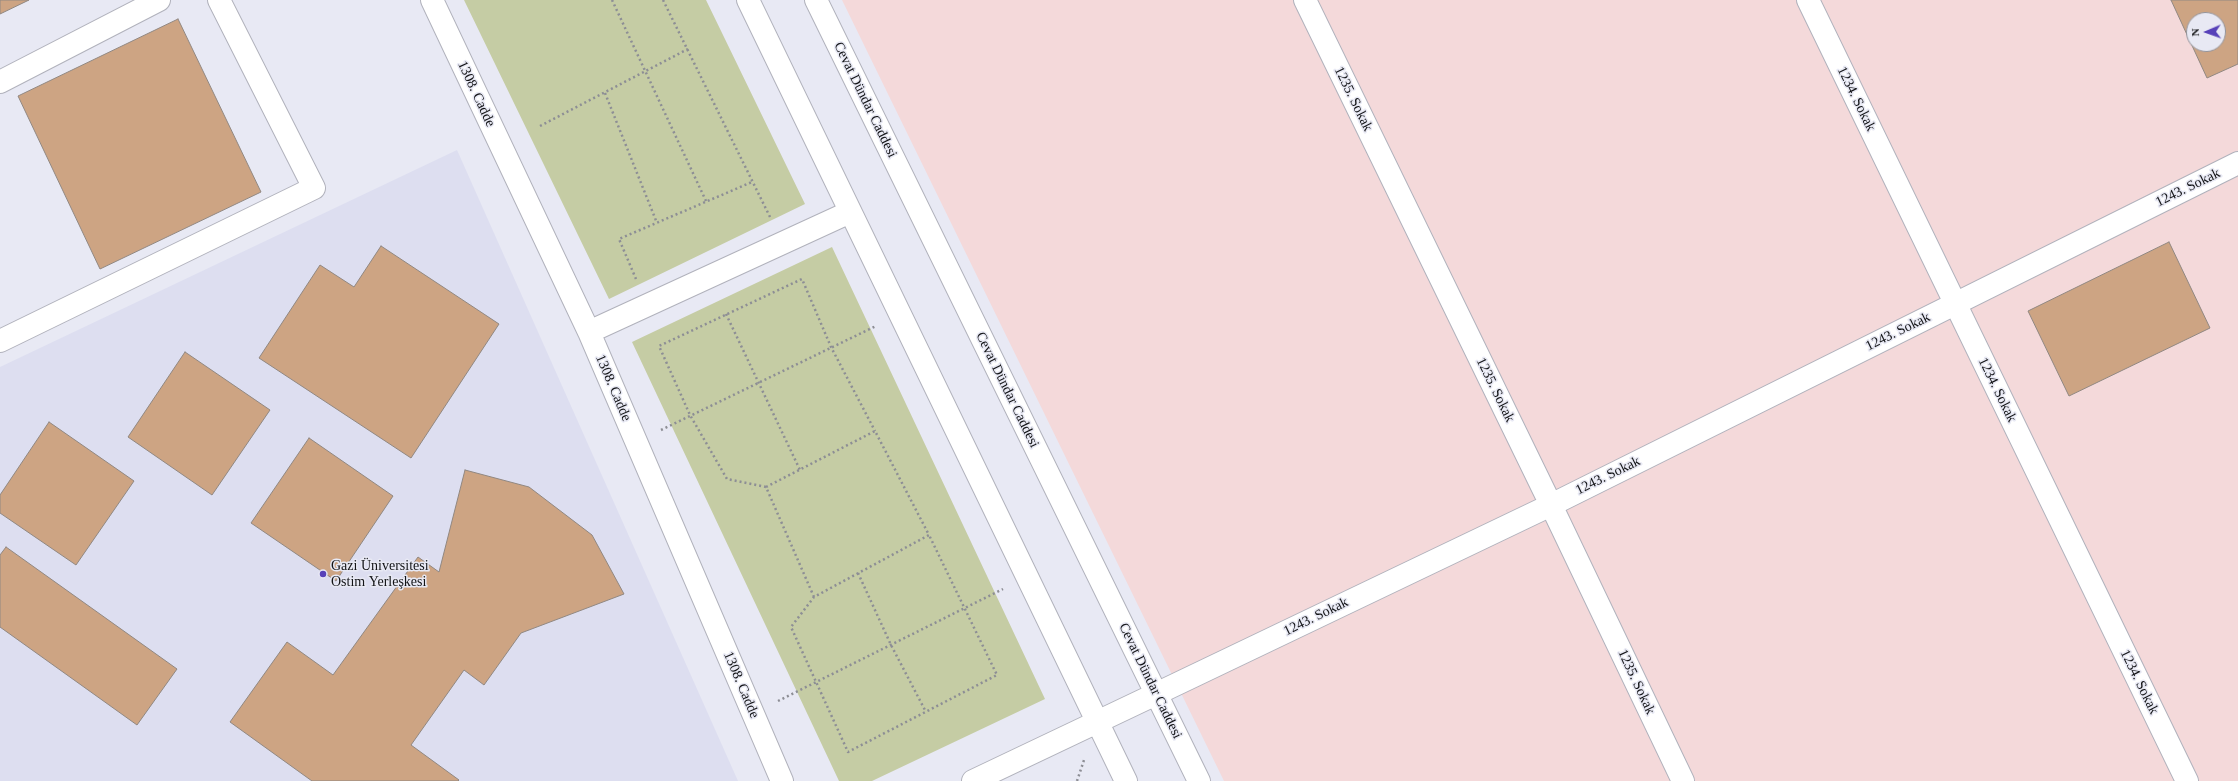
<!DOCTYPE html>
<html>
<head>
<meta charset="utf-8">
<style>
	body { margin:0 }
	#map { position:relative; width:2238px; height:781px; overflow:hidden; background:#e8e9f4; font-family:"Times New Roman",serif }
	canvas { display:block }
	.north { position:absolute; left:2186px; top:12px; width:40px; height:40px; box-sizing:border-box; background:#e8e9f4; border:1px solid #92939b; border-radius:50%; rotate:268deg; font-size:11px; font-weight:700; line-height:16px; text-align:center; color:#121316 }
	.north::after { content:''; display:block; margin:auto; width:14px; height:18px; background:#5741b9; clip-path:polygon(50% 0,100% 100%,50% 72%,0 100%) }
</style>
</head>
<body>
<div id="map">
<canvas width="2238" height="781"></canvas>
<div class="north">N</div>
</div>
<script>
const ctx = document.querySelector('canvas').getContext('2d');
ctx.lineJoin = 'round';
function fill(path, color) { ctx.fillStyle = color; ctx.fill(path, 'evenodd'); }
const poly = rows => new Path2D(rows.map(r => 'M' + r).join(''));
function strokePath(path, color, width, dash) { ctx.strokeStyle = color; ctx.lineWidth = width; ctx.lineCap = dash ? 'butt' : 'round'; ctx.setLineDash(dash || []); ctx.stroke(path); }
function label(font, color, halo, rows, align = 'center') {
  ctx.font = font + ' "Times New Roman",serif'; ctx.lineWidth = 3; ctx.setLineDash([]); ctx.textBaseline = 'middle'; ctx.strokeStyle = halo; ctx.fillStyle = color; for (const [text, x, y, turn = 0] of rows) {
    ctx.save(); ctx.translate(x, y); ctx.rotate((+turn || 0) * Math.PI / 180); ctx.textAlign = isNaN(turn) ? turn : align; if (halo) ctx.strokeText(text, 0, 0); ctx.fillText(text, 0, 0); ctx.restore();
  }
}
fill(poly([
	[842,0,2238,0,2238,781,1224,781],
	[2194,20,2218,20,2218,44,2194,44]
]), '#f4d9da');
fill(poly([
	[457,150,738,781,0,781,0,367]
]), '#dddef0');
fill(poly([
	[464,0,706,0,805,204,609,299],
	[832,247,1045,699,872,781,839,781,632,342]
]), '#c5cca4');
const building = poly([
	[0,0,29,0,0,14,0,0],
	[2171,0,2238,0,2238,64,2207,78,2171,0],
	[2194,20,2218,20,2218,44,2194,44,2194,20],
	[178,19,261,192,100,269,18,96,178,19],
	[2169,242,2210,328,2069,396,2028,311,2169,242],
	[381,246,499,324,411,458,259,358,320,265,354,287,381,246],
	[185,352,270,410,212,495,128,437,185,352],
	[49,422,134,481,76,565,0,513,0,495,49,422],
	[309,438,393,496,336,581,251,523,309,438],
	[465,470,529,487,592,535,624,594,521,633,484,685,464,670,411,745,459,780,458,781,312,781,230,722,287,642,333,675,418,557,439,572,465,470],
	[6,547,177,669,137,725,0,627,0,555,6,547]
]);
fill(building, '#cda483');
strokePath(building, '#918882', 1);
const street = poly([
	[432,0,589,332,782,781],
	[1305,0,1551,505,1683,781],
	[1808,0,2187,781],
	[0,82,159,0],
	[589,332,850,212],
	[0,341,314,188,219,0],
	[1156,694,1551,505,2238,163]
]);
const secondary = poly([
	[748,0,1126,781],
	[816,0,1199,781],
	[973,781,1156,694]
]);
strokePath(street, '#b1b2bc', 24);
strokePath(secondary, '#b1b2bc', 24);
strokePath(poly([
	[612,0,706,201],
	[663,0,771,219],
	[605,93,657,223],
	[540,126,688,49],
	[636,279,619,239,752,182],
	[726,314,800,470],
	[661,430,876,326],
	[766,487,727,479,690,415,659,346,802,279,831,347,875,431],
	[858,573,891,645,926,712],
	[814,597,766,487,875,431,929,535,814,597,791,627,848,752,997,675,929,535],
	[778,701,1003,589],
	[1077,781,1084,760]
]), '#8d8e95', 2.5, [2, 3]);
strokePath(street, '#fff', 22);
strokePath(secondary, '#fff', 22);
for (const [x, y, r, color] of [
	[323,574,4,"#5741b9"]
]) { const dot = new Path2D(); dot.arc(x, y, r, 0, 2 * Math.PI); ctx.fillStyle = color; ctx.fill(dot); strokePath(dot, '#e8e9f4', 1.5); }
label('14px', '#121316', '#e8e9f4', [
	["1308. Cadde",476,94,65],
	["1235. Sokak",1353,99,64],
	["1234. Sokak",1856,99,64],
	["Cevat Dündar Caddesi",865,100,64],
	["1243. Sokak",2188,188,-26],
	["1243. Sokak",1898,332,-26],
	["1308. Cadde",613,388,67],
	["Cevat Dündar Caddesi",1007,390,64],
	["1235. Sokak",1495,390,64],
	["1234. Sokak",1997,390,64],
	["1243. Sokak",1608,476,-26],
	["1243. Sokak",1316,617,-26],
	["Cevat Dündar Caddesi",1150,681,64],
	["1235. Sokak",1636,682,65],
	["1234. Sokak",2139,682,64],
	["1308. Cadde",741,685,67]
]);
label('14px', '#121316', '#e8e9f4', [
	["Gazi Üniversitesi",331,566],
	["Ostim Yerleşkesi",331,582]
], 'left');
</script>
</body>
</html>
